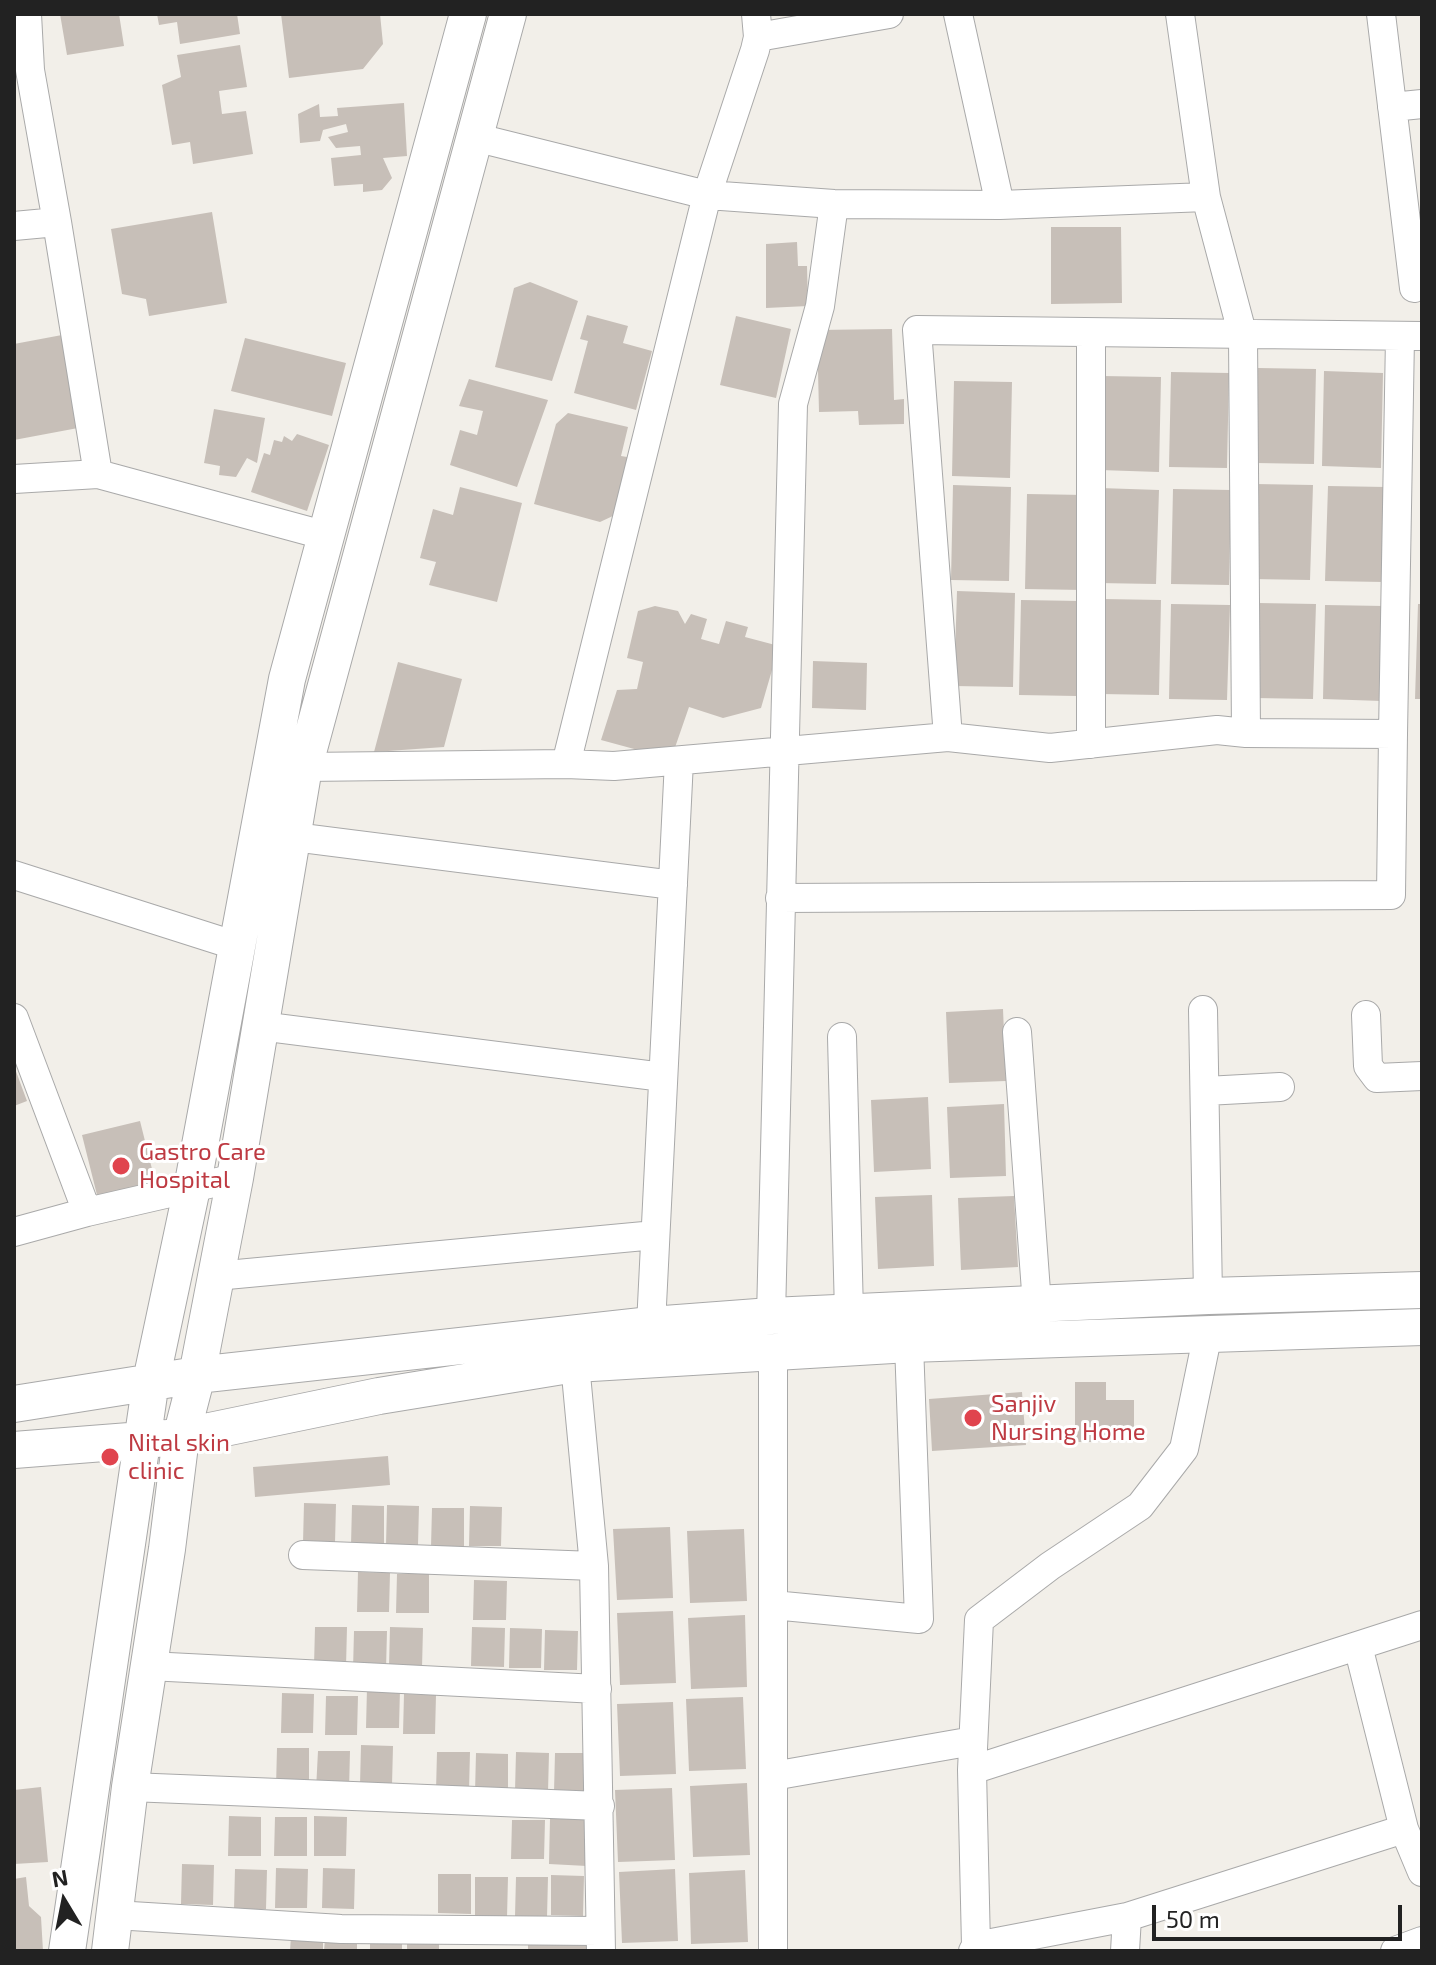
<!DOCTYPE html>
<html>
<head>
<meta charset="utf-8">
<style>
	body { margin:0 }
	#map { position:relative; width:1436px; height:1965px; overflow:hidden; background:#f2efe9; font-family:"Exo 2",sans-serif }
	canvas { display:block }
	.frame { position:absolute; inset:0; border:16px solid #222; pointer-events:none }
	.north { position:absolute; left:24px; top:1861px; width:80px; height:80px; -webkit-text-stroke:6px #fff; paint-order:stroke; rotate:350deg; font-size:22px; font-weight:700; line-height:32px; text-align:center; color:#222 }
	.north::after { content:''; display:block; margin:auto; width:28px; height:36px; background:#222; clip-path:polygon(50% 0,100% 100%,50% 72%,0 100%) }
	.scale { position:absolute; left:1152px; top:1905px; width:250px; height:36px; box-sizing:border-box; border:4px solid #222; border-top:0; padding-left:10px; font-size:24px; line-height:28px; white-space:nowrap; color:#222; -webkit-text-stroke:6px #fff; paint-order:stroke }
</style>
</head>
<body>
<div id="map">
<canvas width="1436" height="1965"></canvas>
<div class="frame"></div>
<div class="north">N</div>
<div class="scale">50 m</div>
</div>
<script>
const ctx = document.querySelector('canvas').getContext('2d');
ctx.lineJoin = 'round';
function fill(path, color) { ctx.fillStyle = color; ctx.fill(path, 'evenodd'); }
const poly = rows => new Path2D(rows.map(r => 'M' + r).join(''));
function strokePath(path, color, width, dash) { ctx.strokeStyle = color; ctx.lineWidth = width; ctx.lineCap = dash ? 'butt' : 'round'; ctx.setLineDash(dash || []); ctx.stroke(path); }
function label(font, color, halo, rows, align = 'center') {
  ctx.font = font + ' "Exo 2",sans-serif'; ctx.lineWidth = 6; ctx.setLineDash([]); ctx.textBaseline = 'middle'; ctx.strokeStyle = halo; ctx.fillStyle = color; for (const [text, x, y, turn = 0] of rows) {
    ctx.save(); ctx.translate(x, y); ctx.rotate((+turn || 0) * Math.PI / 180); ctx.textAlign = isNaN(turn) ? turn : align; if (halo) ctx.strokeText(text, 0, 0); ctx.fillText(text, 0, 0); ctx.restore();
  }
}
fill(poly([
	[60,14,119,14,124,46,67,55],
	[157,14,237,14,240,34,180,44,177,22,159,25],
	[281,14,380,14,383,44,363,69,289,78],
	[240,45,247,87,219,91,222,114,246,111,253,154,193,164,190,142,172,145,162,85,181,77,177,55],
	[404,103,407,156,383,158,392,178,382,190,363,192,363,184,334,186,331,158,361,155,360,146,336,148,328,137,348,132,346,124,323,130,320,141,300,143,298,114,319,104,320,117,338,116,337,108],
	[212,212,227,303,149,316,146,299,122,294,111,229],
	[1051,227,1121,227,1122,303,1051,304],
	[797,242,798,266,807,266,808,306,766,308,766,244],
	[530,282,578,301,552,381,495,367,514,288],
	[587,315,628,326,623,343,652,351,636,410,574,393,588,341,580,339],
	[736,316,791,329,776,398,720,385],
	[892,329,894,400,904,399,904,424,859,425,858,411,819,412,817,330],
	[62,335,78,428,14,440,14,344],
	[245,338,346,363,332,416,231,391],
	[1258,368,1316,369,1314,464,1256,463],
	[1324,371,1383,373,1381,468,1322,466],
	[1171,372,1229,373,1227,468,1169,467],
	[1102,376,1161,377,1159,472,1100,470],
	[469,379,548,400,517,487,450,465,460,430,477,435,483,411,459,406],
	[954,381,1012,382,1010,478,952,476],
	[214,409,265,418,257,463,247,458,236,477,219,475,220,466,204,463],
	[568,413,628,427,621,456,633,458,615,515,600,522,534,504,556,424],
	[297,434,329,445,307,511,251,492,264,453,270,455,274,440,282,442,284,436,292,441],
	[1255,484,1313,485,1310,580,1252,579],
	[953,485,1011,487,1009,581,951,580],
	[1328,486,1386,487,1384,582,1325,581],
	[460,487,522,503,497,602,429,585,436,562,420,558,433,509,453,515],
	[1100,488,1159,490,1156,584,1098,583],
	[1173,489,1231,490,1229,585,1171,584],
	[1027,494,1085,495,1083,590,1025,589],
	[957,591,1015,593,1013,687,954,686],
	[1103,599,1161,600,1159,695,1101,694],
	[1021,600,1080,601,1077,696,1019,695],
	[1258,603,1316,604,1313,699,1255,698],
	[1171,604,1230,605,1227,700,1169,699],
	[1418,604,1422,604,1422,699,1415,699],
	[1325,605,1384,606,1382,701,1323,699],
	[655,606,678,611,685,624,691,614,707,619,701,639,719,644,726,621,748,627,745,637,779,646,761,708,723,718,689,707,671,759,601,740,617,690,637,689,643,662,627,658,638,611],
	[813,661,867,663,866,710,812,708],
	[398,662,462,679,444,747,374,752],
	[1003,1009,1006,1081,949,1083,946,1012],
	[14,1066,27,1101,14,1106],
	[928,1097,931,1169,874,1172,871,1100],
	[1004,1104,1006,1176,950,1178,947,1107],
	[140,1121,156,1185,98,1199,82,1135],
	[932,1195,934,1266,878,1269,875,1197],
	[1014,1196,1018,1267,961,1270,958,1198],
	[1075,1382,1106,1382,1106,1400,1134,1400,1134,1442,1075,1442],
	[1022,1392,1026,1445,932,1451,929,1399],
	[388,1456,390,1485,255,1497,253,1467],
	[304,1503,336,1504,335,1543,303,1543],
	[352,1505,384,1506,384,1545,351,1545],
	[387,1505,419,1506,418,1545,386,1545],
	[470,1506,502,1507,501,1546,469,1546],
	[432,1508,464,1508,464,1548,431,1547],
	[670,1527,673,1598,617,1600,613,1529],
	[744,1529,747,1601,690,1603,687,1531],
	[358,1572,390,1573,389,1612,357,1612],
	[397,1574,429,1574,429,1613,396,1613],
	[474,1580,507,1581,506,1620,473,1620],
	[673,1611,676,1683,620,1685,617,1613],
	[745,1615,747,1687,691,1689,688,1618],
	[315,1627,347,1627,346,1667,314,1666],
	[390,1627,423,1628,422,1668,389,1667],
	[472,1627,505,1628,504,1667,471,1666],
	[510,1628,542,1629,541,1668,509,1668],
	[545,1630,578,1631,577,1670,544,1670],
	[354,1631,387,1631,386,1670,353,1670],
	[367,1688,400,1689,399,1728,366,1728],
	[282,1693,314,1694,313,1733,281,1733],
	[404,1694,436,1695,435,1734,403,1734],
	[326,1696,358,1696,357,1735,325,1735],
	[743,1697,746,1769,689,1771,686,1699],
	[673,1702,676,1774,620,1776,617,1704],
	[361,1745,393,1746,392,1785,360,1785],
	[277,1748,309,1748,309,1788,276,1787],
	[318,1751,350,1751,349,1791,316,1790],
	[437,1752,470,1752,469,1791,436,1791],
	[516,1752,549,1753,548,1792,515,1791],
	[476,1753,508,1754,508,1793,475,1793],
	[555,1753,588,1753,587,1793,554,1792],
	[747,1783,750,1855,693,1857,690,1786],
	[41,1787,48,1862,14,1864,14,1790],
	[672,1788,675,1860,618,1862,615,1790],
	[229,1816,261,1817,261,1856,228,1856],
	[314,1816,347,1817,346,1856,314,1856],
	[275,1817,307,1817,307,1856,274,1856],
	[588,1818,587,1866,549,1864,550,1819],
	[512,1820,545,1820,544,1859,511,1859],
	[182,1864,214,1865,213,1905,181,1904],
	[276,1868,308,1869,307,1908,275,1908],
	[323,1868,355,1869,354,1909,322,1908],
	[235,1869,267,1870,266,1909,234,1909],
	[675,1869,678,1941,622,1943,619,1872],
	[745,1870,748,1942,691,1944,689,1873],
	[438,1874,471,1874,471,1914,438,1913],
	[551,1875,584,1876,583,1916,551,1915],
	[26,1877,29,1906,41,1917,43,1951,14,1951,14,1879],
	[475,1877,508,1877,507,1917,475,1916],
	[516,1877,548,1877,547,1917,515,1916],
	[291,1936,323,1937,323,1951,290,1951],
	[407,1938,439,1939,439,1951,407,1951],
	[325,1939,357,1940,357,1951,324,1951],
	[370,1940,402,1940,402,1951,370,1951],
	[594,1941,594,1951,528,1951,528,1942]
]), '#c7bfb8');
const minor = poly([
	[958,14,1000,205],
	[1180,14,1206,197,1243,336,1246,733],
	[1381,14,1414,288],
	[758,37,889,14],
	[1392,107,1422,104],
	[474,137,707,195,755,50,758,37,756,14],
	[14,226,57,222],
	[98,474,327,536],
	[14,479,98,474,57,222,30,70,27,14],
	[1393,734,1400,337],
	[948,737,917,330,1422,336],
	[1091,744,1091,334],
	[566,764,707,195,834,204,1000,205,1206,197],
	[304,767,566,764,614,766,948,737,1050,748,1217,730,1246,733,1393,734,1391,895,780,898],
	[294,837,673,885],
	[14,875,237,946],
	[1203,1010,1208,1296],
	[1366,1015,1368,1066,1377,1078,1422,1076],
	[14,1018,87,1212],
	[260,1026,663,1077],
	[1017,1032,1037,1305],
	[842,1037,849,1313],
	[1206,1091,1280,1087],
	[14,1232,87,1212,235,1178],
	[216,1276,655,1235],
	[771,1316,793,404,820,306,834,204],
	[651,1325,679,761],
	[575,1364,594,1566,601,1951],
	[303,1555,594,1566],
	[773,1605,919,1619,909,1344],
	[1358,1646,1404,1829,1422,1872],
	[149,1666,597,1689],
	[972,1770,1422,1625],
	[773,1776,973,1741],
	[130,1787,600,1806],
	[115,1915,341,1929,599,1931],
	[976,1946,972,1770,979,1620,1050,1566,1140,1506,1184,1449,1208,1333],
	[773,1951,773,1352],
	[973,1951,976,1946,1127,1917,1404,1829],
	[1125,1951,1127,1917],
	[1395,1951,1422,1941]
]);
const tertiary = poly([
	[14,1404,197,1375,651,1325,771,1316,1208,1296,1422,1290],
	[14,1450,181,1437,379,1396,575,1364,909,1344,1422,1327],
	[67,1951,151,1381,192,1188,287,679,468,14],
	[110,1951,130,1787,167,1549,181,1437,197,1375,235,1178,304,767,508,14]
]);
strokePath(minor, '#a9a9a9', 30);
strokePath(tertiary, '#a9a9a9', 38);
strokePath(minor, '#fff', 28);
strokePath(tertiary, '#fff', 36);
for (const [x, y, r, color] of [
	[121,1166,10,"#e0444e"],
	[973,1418,10,"#e0444e"],
	[110,1457,10,"#e0444e"]
]) { const dot = new Path2D(); dot.arc(x, y, r, 0, 2 * Math.PI); ctx.fillStyle = color; ctx.fill(dot); strokePath(dot, '#fff', 3); }
label('24px', '#be3a42', '#fff', [
	["Gastro Care",139,1152],
	["Hospital",139,1180],
	["Sanjiv",991,1404],
	["Nursing Home",991,1432],
	["Nital skin",128,1443],
	["clinic",128,1471]
], 'left');
</script>
</body>
</html>
